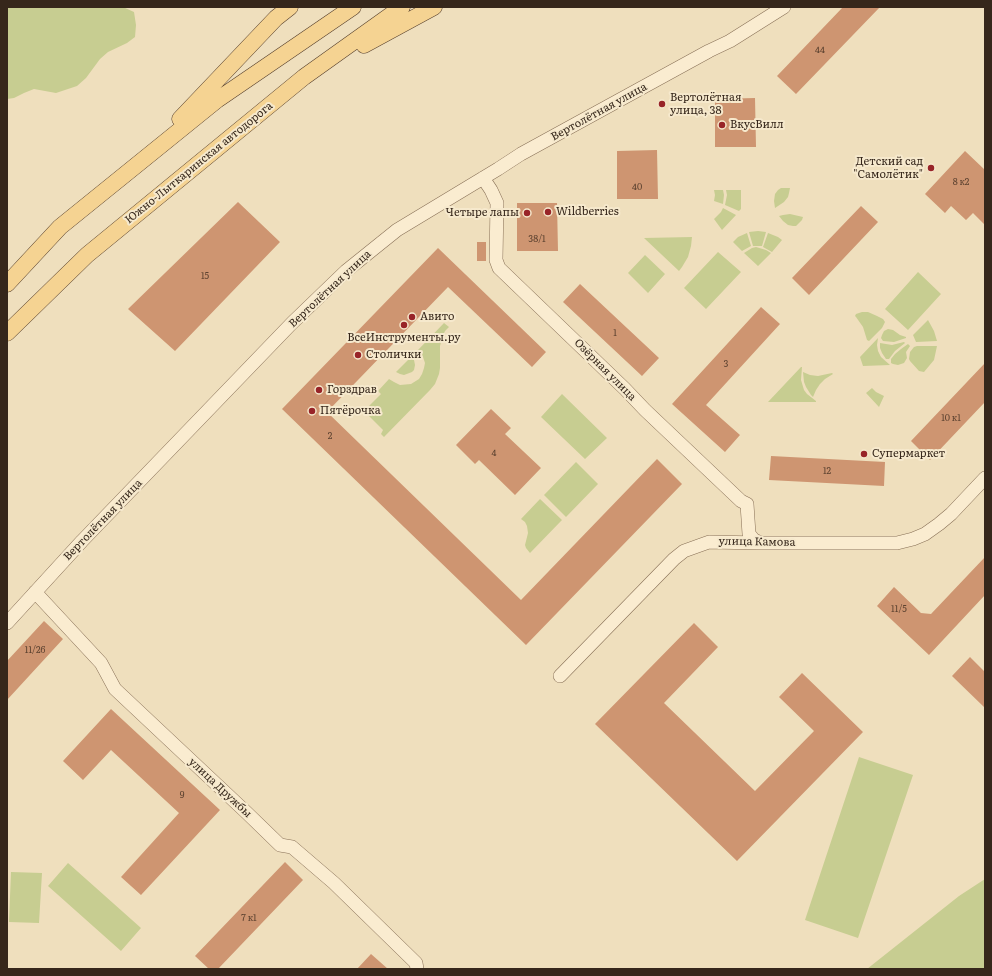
<!DOCTYPE html>
<html>
<head>
<meta charset="utf-8">
<style>
	body { margin:0 }
	#map { position:relative; width:992px; height:976px; overflow:hidden; background:#efdfbd; font-family:Literata,serif }
	canvas { display:block }
	.frame { position:absolute; inset:0; border:8px solid #36271b; pointer-events:none }
</style>
</head>
<body>
<div id="map">
<canvas width="992" height="976"></canvas>
<div class="frame"></div>
</div>
<script>
const ctx = document.querySelector('canvas').getContext('2d');
ctx.lineJoin = 'round';
function fill(path, color) { ctx.fillStyle = color; ctx.fill(path, 'evenodd'); }
const poly = rows => new Path2D(rows.map(r => 'M' + r).join(''));
function strokePath(path, color, width, dash) { ctx.strokeStyle = color; ctx.lineWidth = width; ctx.lineCap = dash ? 'butt' : 'round'; ctx.setLineDash(dash || []); ctx.stroke(path); }
function label(font, color, halo, rows, align = 'center') {
  ctx.font = font + ' Literata,serif'; ctx.lineWidth = 4; ctx.setLineDash([]); ctx.textBaseline = 'middle'; ctx.strokeStyle = halo; ctx.fillStyle = color; for (const [text, x, y, turn = 0] of rows) {
    ctx.save(); ctx.translate(x, y); ctx.rotate((+turn || 0) * Math.PI / 180); ctx.textAlign = isNaN(turn) ? turn : align; if (halo) ctx.strokeText(text, 0, 0); ctx.fillText(text, 0, 0); ctx.restore();
  }
}
fill(poly([
	[7,7,123,7,134,12,136,25,135,37,127,43,108,52,100,59,86,78,77,86,56,93,34,89,24,93,14,98,7,99],
	[781,188,790,188,789,193,788,197,784,202,775,208,774,201,775,194,778,190],
	[714,190,723,190,724,195,723,204,714,201,715,195],
	[726,190,741,190,741,209,739,211,725,205,727,195],
	[723,208,736,215,722,230,714,219,721,212],
	[790,214,803,217,802,220,796,226,793,226,788,225,783,221,779,216,783,215],
	[758,231,766,232,762,246,753,246,749,232],
	[747,233,751,246,742,251,733,242,738,237],
	[768,233,778,237,782,240,772,252,763,247],
	[692,237,691,246,688,257,682,267,679,271,644,238],
	[756,247,766,250,771,253,758,266,744,253,752,248],
	[718,252,741,272,706,309,684,288],
	[645,255,665,274,648,293,628,273],
	[918,272,941,294,908,330,885,309],
	[862,312,868,312,877,316,883,319,885,322,882,328,869,341,867,340,863,327,856,317,855,316,856,314],
	[928,320,934,331,937,341,916,342,913,335],
	[444,323,449,327,445,331,442,338,440,346,440,368,439,374,435,384,430,390,384,437,381,434,383,430,364,411,381,394,378,391,389,379,394,382,400,385,411,384,419,379,422,374,424,368,425,363,422,354,418,350],
	[888,329,893,330,900,335,906,337,906,338,894,342,883,341,881,338,882,335,884,331],
	[878,338,877,345,878,351,881,357,890,365,863,366,860,357],
	[904,342,905,343,895,351,889,359,886,359,882,353,880,348,880,343,892,345],
	[908,344,910,346,906,352,907,358,904,363,898,365,893,364,891,363,891,359,895,354,901,349],
	[917,346,937,346,934,360,924,372,919,371,910,361,909,359,910,352,914,347],
	[412,356,414,360,415,365,414,370,412,372,404,375,400,374,396,372],
	[801,367,802,367,801,380,804,390,807,394,816,401,816,402,768,402],
	[803,372,810,375,818,376,832,373,833,374,825,379,820,384,816,390,813,397,811,395,806,387,804,382],
	[872,388,876,392,884,396,879,407,866,393],
	[562,394,607,438,585,459,541,417],
	[576,462,598,484,566,517,544,495],
	[540,499,562,520,530,553,526,548,525,545,528,533,527,526,525,522,521,519],
	[859,757,913,775,858,938,805,920],
	[68,863,141,928,121,951,48,886],
	[11,872,42,873,39,923,9,922],
	[985,879,985,969,867,969,959,896]
]), '#c7cd91');
fill(poly([
	[843,7,880,7,796,94,777,76],
	[755,98,756,147,715,147,715,99],
	[657,150,658,199,617,199,617,151],
	[965,151,985,170,985,225,973,213,966,220,951,206,945,213,925,194],
	[238,202,280,242,175,351,128,309],
	[517,203,557,203,558,251,517,251],
	[861,206,878,222,809,295,792,278],
	[477,242,486,242,486,261,477,261],
	[438,248,546,352,532,367,448,287,327,412,521,600,657,459,682,484,526,645,282,409],
	[580,284,659,358,642,376,563,302],
	[761,307,780,324,706,405,740,435,725,452,672,404],
	[985,363,985,402,930,460,911,441],
	[491,409,511,428,505,434,541,468,515,495,479,460,475,464,456,445],
	[771,456,885,462,884,486,769,480],
	[985,557,985,595,929,655,877,606,894,587,921,613,931,614],
	[44,621,63,639,7,700,7,661],
	[694,623,718,647,664,703,755,791,814,731,779,697,802,673,863,732,737,861,595,724],
	[970,657,985,672,985,708,952,676],
	[111,709,220,810,141,895,121,877,179,813,111,750,83,780,63,761],
	[285,862,303,880,218,969,209,969,195,956],
	[371,954,388,969,357,969]
]), '#ce9571');
const minor = poly([
	[483,178,491,190,497,203,496,260,499,268,625,389,645,410,741,501,747,504,749,534,754,540,761,543],
	[35,592,101,663,115,689,247,813,280,845,292,847,334,883,416,963,417,969],
	[7,623,82,541,292,323,346,271,397,230,498,169,521,154,709,51,730,41,784,7],
	[560,676,674,559,684,551,709,542,761,543,897,543,913,539,925,534,939,524,951,514,985,478]
]);
const major = poly([
	[364,45,434,7],
	[180,119,276,18,290,7],
	[7,284,60,227,217,100,353,7],
	[7,333,87,255,304,77,402,7]
]);
strokePath(minor, '#876f56', 14);
strokePath(major, '#543d2b', 17);
strokePath(minor, '#faecd0', 13);
strokePath(major, '#f5d392', 16);
for (const [x, y, r, color] of [
	[662,104,4,"#982428"],
	[722,125,4,"#982428"],
	[931,168,4,"#982428"],
	[548,212,4,"#982428"],
	[527,213,4,"#982428"],
	[412,317,4,"#982428"],
	[404,325,4,"#982428"],
	[358,355,4,"#982428"],
	[319,390,4,"#982428"],
	[312,411,4,"#982428"],
	[864,454,4,"#982428"]
]) { const dot = new Path2D(); dot.arc(x, y, r, 0, 2 * Math.PI); ctx.fillStyle = color; ctx.fill(dot); strokePath(dot, '#f6e9cd', 1.5); }
label('9px', '#5c4230', null, [
	["44",820,50],
	["8 к2",961,182],
	["40",637,187],
	["38/1",537,239],
	["15",205,276],
	["1",615,333],
	["3",726,364],
	["10 к1",951,418],
	["2",330,436],
	["4",494,453],
	["12",827,471],
	["11/5",899,609],
	["11/26",35,650],
	["9",182,795],
	["7 к1",249,918]
]);
label('11px', '#36271b', '#f6e9cd', [
	["Вертолётная",670,98],
	["улица, 38",670,111],
	["ВкусВилл",730,125],
	["Детский сад",923,162,"right"],
	["\"Самолётик\"",923,175,"right"],
	["Wildberries",556,212],
	["Четыре лапы",519,213,"right"],
	["Авито",420,317],
	["ВсеИнструменты.ру",404,338,"center"],
	["Столички",366,355],
	["Горздрав",327,390],
	["Пятёрочка",320,411],
	["Супермаркет",872,454]
], 'left');
label('11px', '#36271b', '#f6e9cd', [
	["Вертолётная улица",599,112,-29],
	["Южно-Лыткаринская автодорога",199,163,-39],
	["Вертолётная улица",330,289,-43],
	["Озёрная улица",605,370,45],
	["Вертолётная улица",103,520,-46],
	["улица Камова",757,542,1],
	["улица Дружбы",220,788,43]
]);
</script>
</body>
</html>
